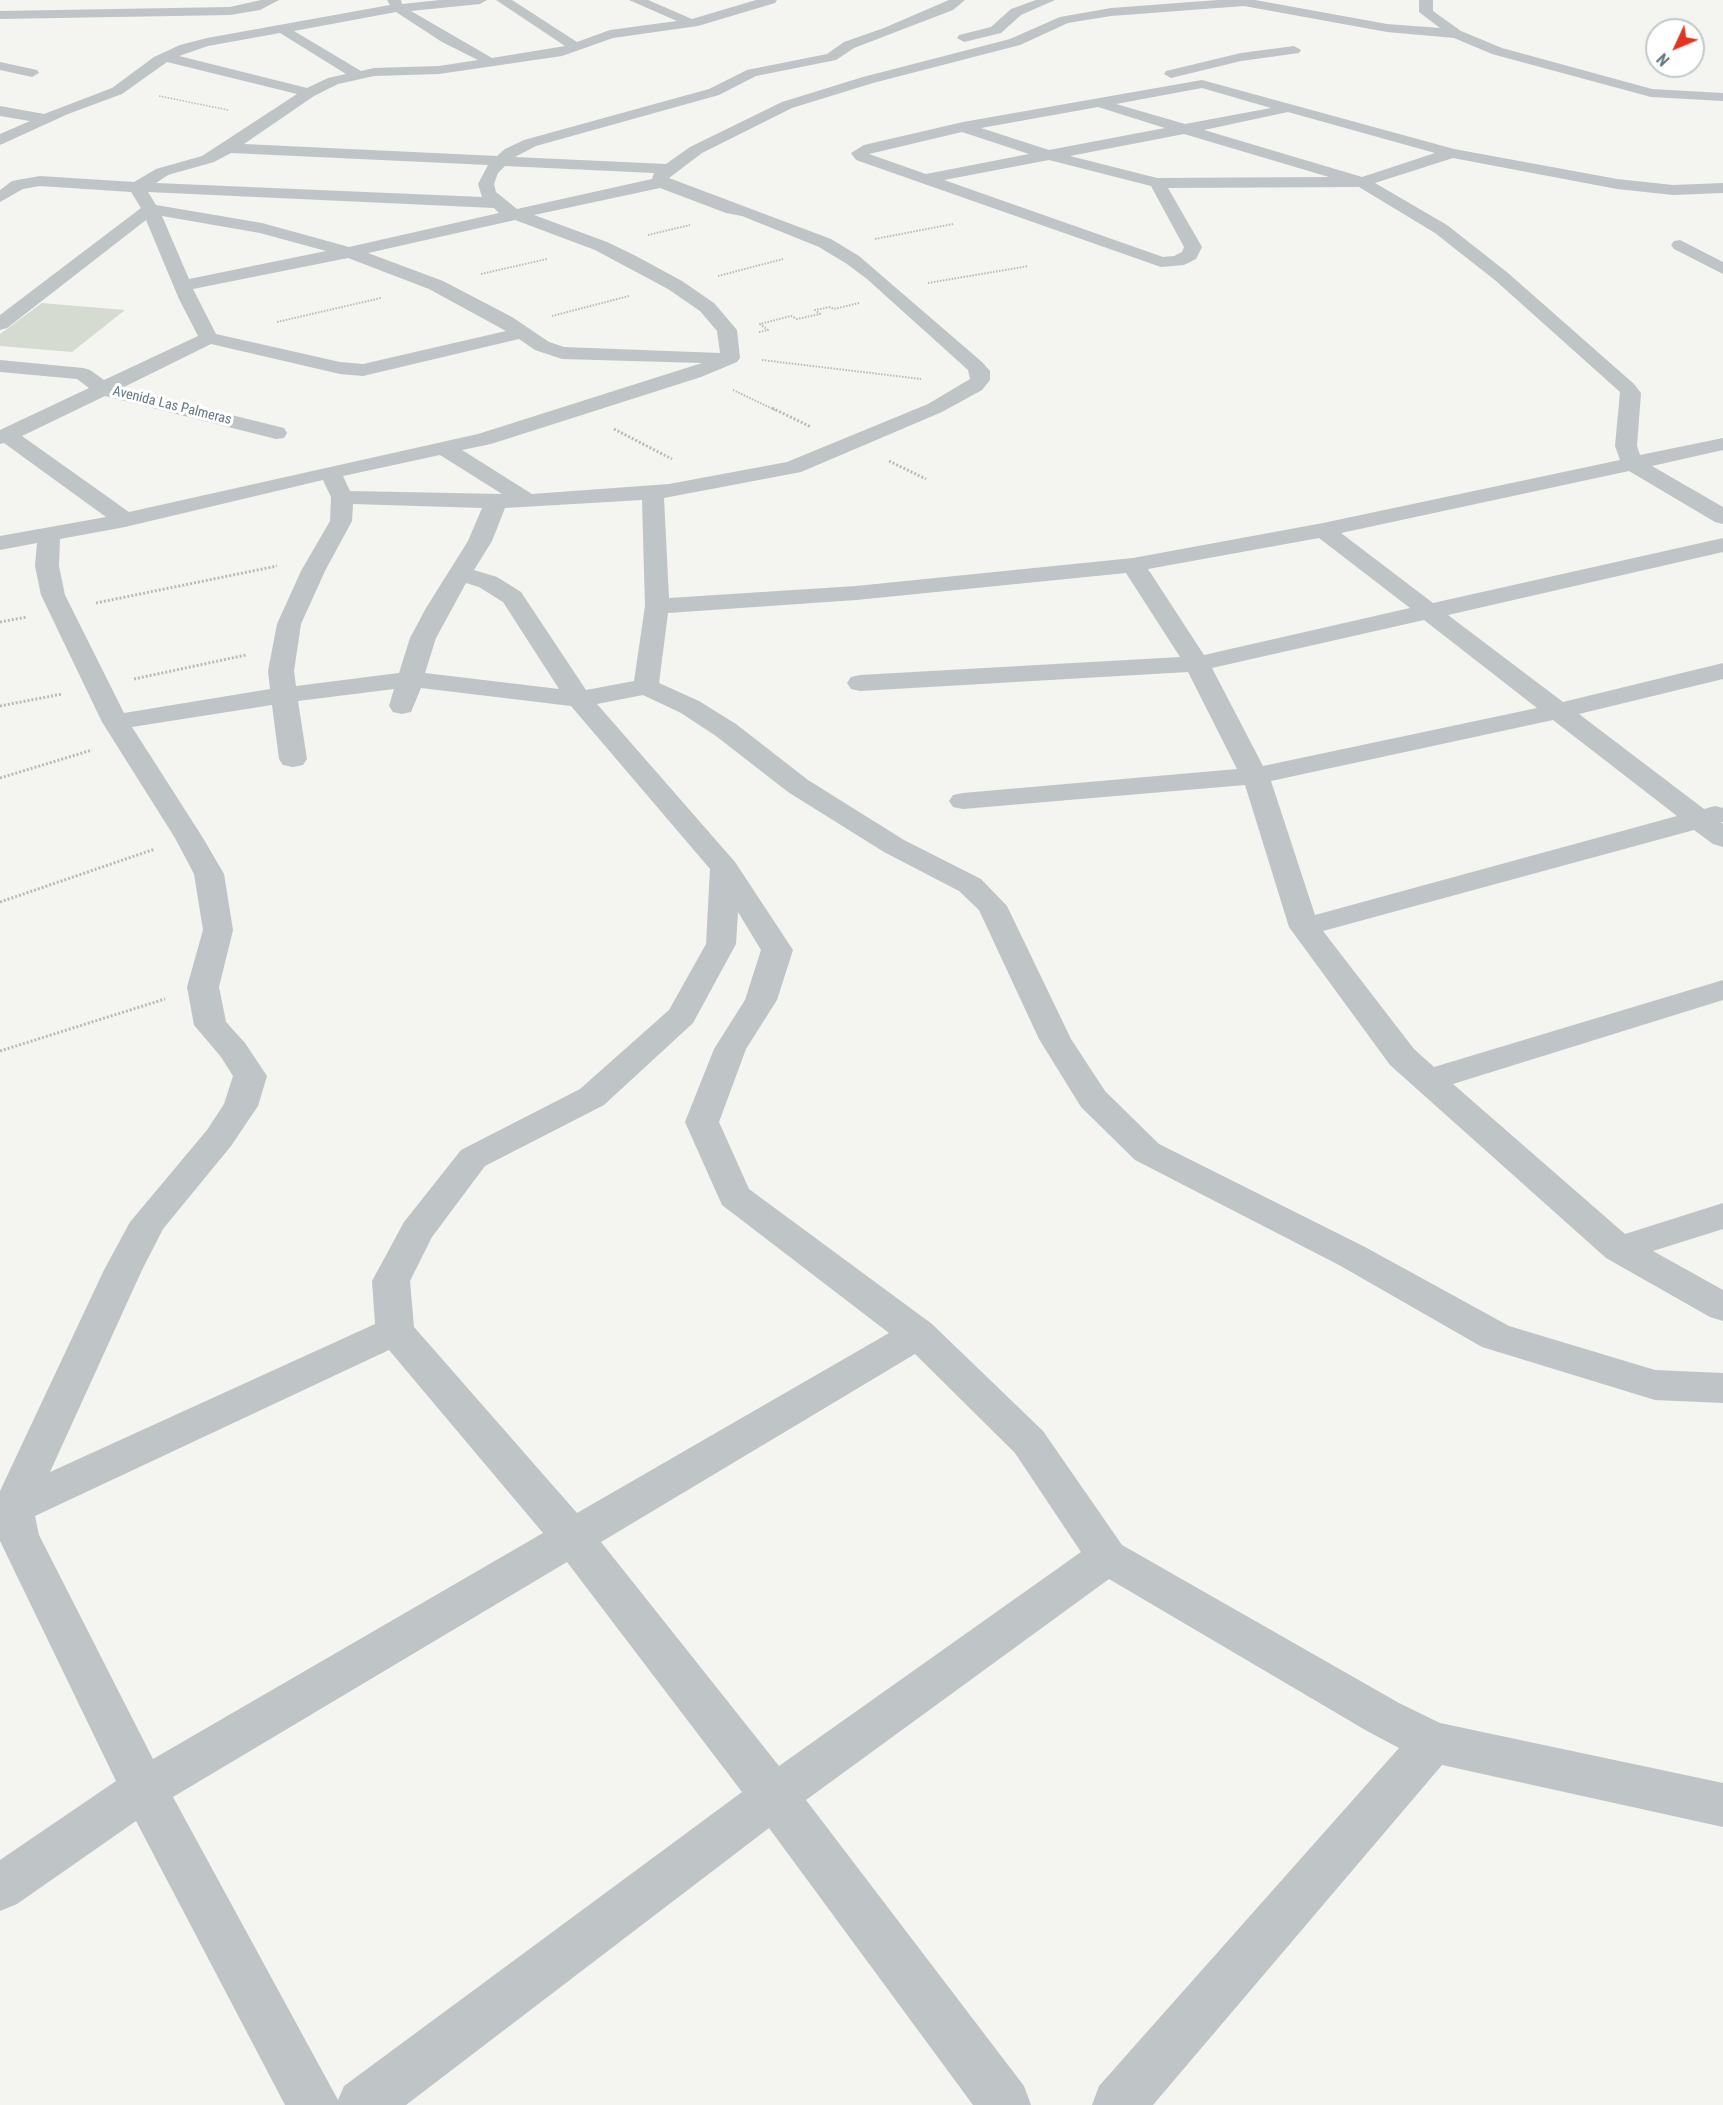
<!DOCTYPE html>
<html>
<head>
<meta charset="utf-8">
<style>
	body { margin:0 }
	#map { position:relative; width:1723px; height:2105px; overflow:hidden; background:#f4f4f0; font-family:"Roboto Condensed",sans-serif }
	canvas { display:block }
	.north { position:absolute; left:1645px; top:18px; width:60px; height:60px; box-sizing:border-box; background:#fff; border:2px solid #c1c9cd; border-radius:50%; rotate:226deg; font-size:16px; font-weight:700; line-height:24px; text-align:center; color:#637881 }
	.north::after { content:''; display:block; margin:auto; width:21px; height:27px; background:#e43421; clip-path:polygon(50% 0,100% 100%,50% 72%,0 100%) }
</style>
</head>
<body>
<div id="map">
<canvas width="1723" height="2105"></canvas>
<div class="north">N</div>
</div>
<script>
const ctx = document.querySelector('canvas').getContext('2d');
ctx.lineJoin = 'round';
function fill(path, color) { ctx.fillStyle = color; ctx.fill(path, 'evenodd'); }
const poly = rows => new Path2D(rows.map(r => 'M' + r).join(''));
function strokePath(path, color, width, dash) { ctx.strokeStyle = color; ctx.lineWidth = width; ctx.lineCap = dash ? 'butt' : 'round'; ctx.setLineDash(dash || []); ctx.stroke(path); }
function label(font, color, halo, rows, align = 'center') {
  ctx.font = font + ' "Roboto Condensed",sans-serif'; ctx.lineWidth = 6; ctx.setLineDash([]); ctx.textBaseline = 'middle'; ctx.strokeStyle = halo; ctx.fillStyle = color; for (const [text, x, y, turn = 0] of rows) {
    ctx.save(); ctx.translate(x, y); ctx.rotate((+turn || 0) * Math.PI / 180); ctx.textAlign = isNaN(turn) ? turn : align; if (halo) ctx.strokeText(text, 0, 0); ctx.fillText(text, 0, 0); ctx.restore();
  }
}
fill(poly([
	[42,303,125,310,72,352,0,346,0,334]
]), '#d6dbd1');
strokePath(poly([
	[159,96,228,110]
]), '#b9bcbd', 1.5, [1.5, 1.5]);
strokePath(poly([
	[648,235,690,225],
	[875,239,953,224],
	[481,274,547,259],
	[718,276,783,259],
	[928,283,1028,266],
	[552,316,629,296],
	[277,322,381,298],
	[759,332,768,330,760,324,791,316,797,319,820,314,815,310,830,307,834,309,859,303],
	[762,360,921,379],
	[733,390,775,410]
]), '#b9bcbd', 2, [1.5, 1.5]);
strokePath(poly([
	[772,408,811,427],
	[614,429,672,459],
	[889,461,926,479],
	[96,603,277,566],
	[0,622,27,617],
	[134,679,246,655],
	[0,706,62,694],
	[0,778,92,750],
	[0,902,155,849],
	[0,1051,165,999]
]), '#b9bcbd', 3, [2, 2]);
fill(poly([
	[261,0,279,0,260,10,230,15,0,19,0,11,230,7,261,0],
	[387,0,401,0,402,4,440,0,487,0,480,4,411,11,492,58,565,46,496,0,512,0,577,42,610,30,677,21,629,0,648,0,692,19,756,0,777,0,775,3,698,26,613,38,562,56,439,74,374,76,338,84,314,96,244,144,497,156,505,149,524,140,709,89,747,70,827,54,844,42,884,28,949,0,965,0,953,10,854,48,836,60,756,76,719,95,536,146,515,157,666,164,690,147,782,102,863,77,1010,39,1060,17,1111,8,1218,0,1255,0,1387,24,1440,28,1419,12,1419,0,1433,0,1433,11,1461,31,1502,48,1652,89,1723,93,1723,101,1651,97,1492,54,1454,38,1387,32,1244,6,1111,16,1068,23,1020,45,873,83,792,108,702,153,669,178,831,239,859,256,982,362,990,371,990,380,982,390,942,412,801,472,664,498,669,598,856,586,1133,558,1323,523,1620,460,1615,446,1620,392,1496,281,1435,233,1359,187,1168,188,1202,247,1196,259,1184,265,1161,267,856,160,851,153,864,145,963,122,1202,80,1454,149,1617,179,1673,185,1723,183,1723,193,1673,195,1617,189,1453,158,1375,183,1447,225,1508,273,1634,384,1641,393,1637,446,1640,455,1723,438,1723,450,1652,466,1723,507,1723,524,1715,522,1629,471,1341,533,1433,603,1723,538,1723,552,1448,615,1563,702,1723,663,1723,679,1579,714,1704,809,1715,806,1723,808,1723,822,1721,822,1723,824,1723,847,1713,844,1694,830,1323,931,1414,1049,1434,1067,1723,980,1723,1000,1453,1084,1625,1234,1723,1203,1723,1229,1653,1251,1723,1290,1723,1321,1710,1317,1606,1258,1390,1065,1289,927,1245,785,963,809,953,807,949,801,953,795,963,793,1237,769,1188,672,860,691,851,689,847,683,851,677,860,675,1180,657,1126,573,856,600,668,613,659,683,699,701,736,724,808,780,904,840,981,879,1007,906,1071,1039,1105,1091,1159,1144,1365,1247,1509,1326,1655,1370,1723,1373,1723,1403,1655,1400,1482,1347,1339,1265,1135,1160,1081,1107,1039,1039,979,910,959,891,884,852,788,792,716,736,681,713,643,695,597,704,735,862,793,950,777,1000,746,1049,719,1122,749,1189,932,1324,1043,1431,1122,1545,1399,1703,1440,1723,1723,1783,1723,1827,1442,1765,1153,2105,1092,2105,1099,2086,1399,1748,1367,1731,1109,1579,806,1800,1024,2086,1031,2105,973,2105,769,1828,406,2105,285,2105,136,1821,17,1904,0,1911,0,1860,116,1781,0,1541,0,1491,104,1270,130,1222,207,1130,224,1104,233,1076,221,1057,194,1025,187,987,203,930,194,874,175,838,102,722,41,595,35,566,37,543,0,550,0,536,106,517,4,443,0,444,0,430,89,388,77,379,0,372,0,360,83,368,90,370,104,380,198,336,179,299,146,220,7,328,0,330,0,315,141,208,131,192,40,186,23,189,0,202,0,190,12,181,40,176,134,182,156,169,202,156,297,94,167,62,122,94,68,114,0,145,0,134,30,121,0,116,0,106,44,114,112,88,154,57,180,45,207,38,390,5,387,0],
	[396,12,442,42,478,60,439,66,374,68,361,71,294,31,396,12],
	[280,33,346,74,328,78,307,88,179,56,208,46,280,33],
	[1202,88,1271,108,1185,124,1116,104,1202,88],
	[1098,107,1165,128,1049,150,981,128,1098,107],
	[1288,112,1435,153,1362,177,1204,130,1288,112],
	[962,132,1029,154,926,174,869,154,962,132],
	[1184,134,1329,177,1157,178,1070,156,1184,134],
	[231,153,488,165,478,184,482,197,156,183,168,175,214,162,231,153],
	[1049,160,1151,186,1184,247,1182,252,1174,256,1163,257,944,180,1049,160],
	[505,166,654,173,652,179,517,209,496,192,494,184,498,173,505,166],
	[660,188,726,213,742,216,819,247,847,264,867,279,968,370,970,379,928,404,787,462,669,484,532,494,462,450,491,444,701,377,737,362,740,358,737,330,714,303,682,281,634,255,607,242,534,215,660,188],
	[148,192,494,208,499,213,349,247,262,223,156,205,148,192],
	[162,216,260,233,326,251,189,279,162,216],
	[515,220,595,250,668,289,700,311,717,331,720,353,564,347,549,342,512,317,443,281,368,253,515,220],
	[348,258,429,289,506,331,363,364,340,362,216,334,193,289,348,258],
	[519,339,535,350,562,359,702,363,478,434,129,512,22,436,105,396,276,439,284,438,287,433,284,428,122,388,211,344,340,374,363,376,519,339],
	[440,455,502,494,350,491,343,476,440,455],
	[323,480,331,497,330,521,301,571,277,624,268,671,270,689,124,713,65,595,59,566,60,539,125,527,323,480],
	[642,500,645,606,634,681,586,690,521,592,497,577,474,570,492,541,505,508,642,500],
	[353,504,482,508,468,541,426,608,410,638,399,673,296,686,294,671,301,624,325,571,352,521,353,504],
	[1319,538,1410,608,1204,655,1148,569,1319,538],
	[466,583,479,587,503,602,559,689,425,673,436,638,466,583],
	[1424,620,1537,708,1263,766,1212,668,1424,620],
	[421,688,571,706,710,869,706,944,669,1010,580,1089,461,1150,404,1222,372,1281,375,1324,50,1472,142,1270,163,1229,231,1146,258,1106,267,1076,245,1043,226,1022,219,987,233,930,224,874,203,838,132,727,272,705,279,759,283,765,293,767,303,765,307,759,298,701,394,689,389,706,393,712,402,714,411,712,421,688],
	[1553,720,1677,816,1315,915,1271,781,1553,720],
	[738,912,761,950,745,1000,714,1049,685,1122,722,1205,889,1333,577,1513,414,1327,410,1281,432,1237,485,1166,604,1105,693,1023,736,944,738,912],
	[389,1350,543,1533,153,1759,39,1535,35,1516,389,1350],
	[915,1354,1015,1453,1081,1552,779,1766,601,1542,915,1354],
	[567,1562,742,1792,344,2086,338,2100,173,1797,567,1562],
	[1036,0,1055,0,1021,15,1001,33,964,42,957,38,959,35,991,27,1011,9,1036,0],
	[1294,46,1301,50,1299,53,1241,61,1171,78,1164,74,1166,71,1241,53,1294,46],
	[0,62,37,70,39,73,32,77,0,70,0,62],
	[1680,240,1723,262,1723,274,1674,249,1671,245,1674,241,1680,240]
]), '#bfc4c6');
label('14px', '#637881', '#fff', [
	["Avenida Las Palmeras",172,406,14]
]);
</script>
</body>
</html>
